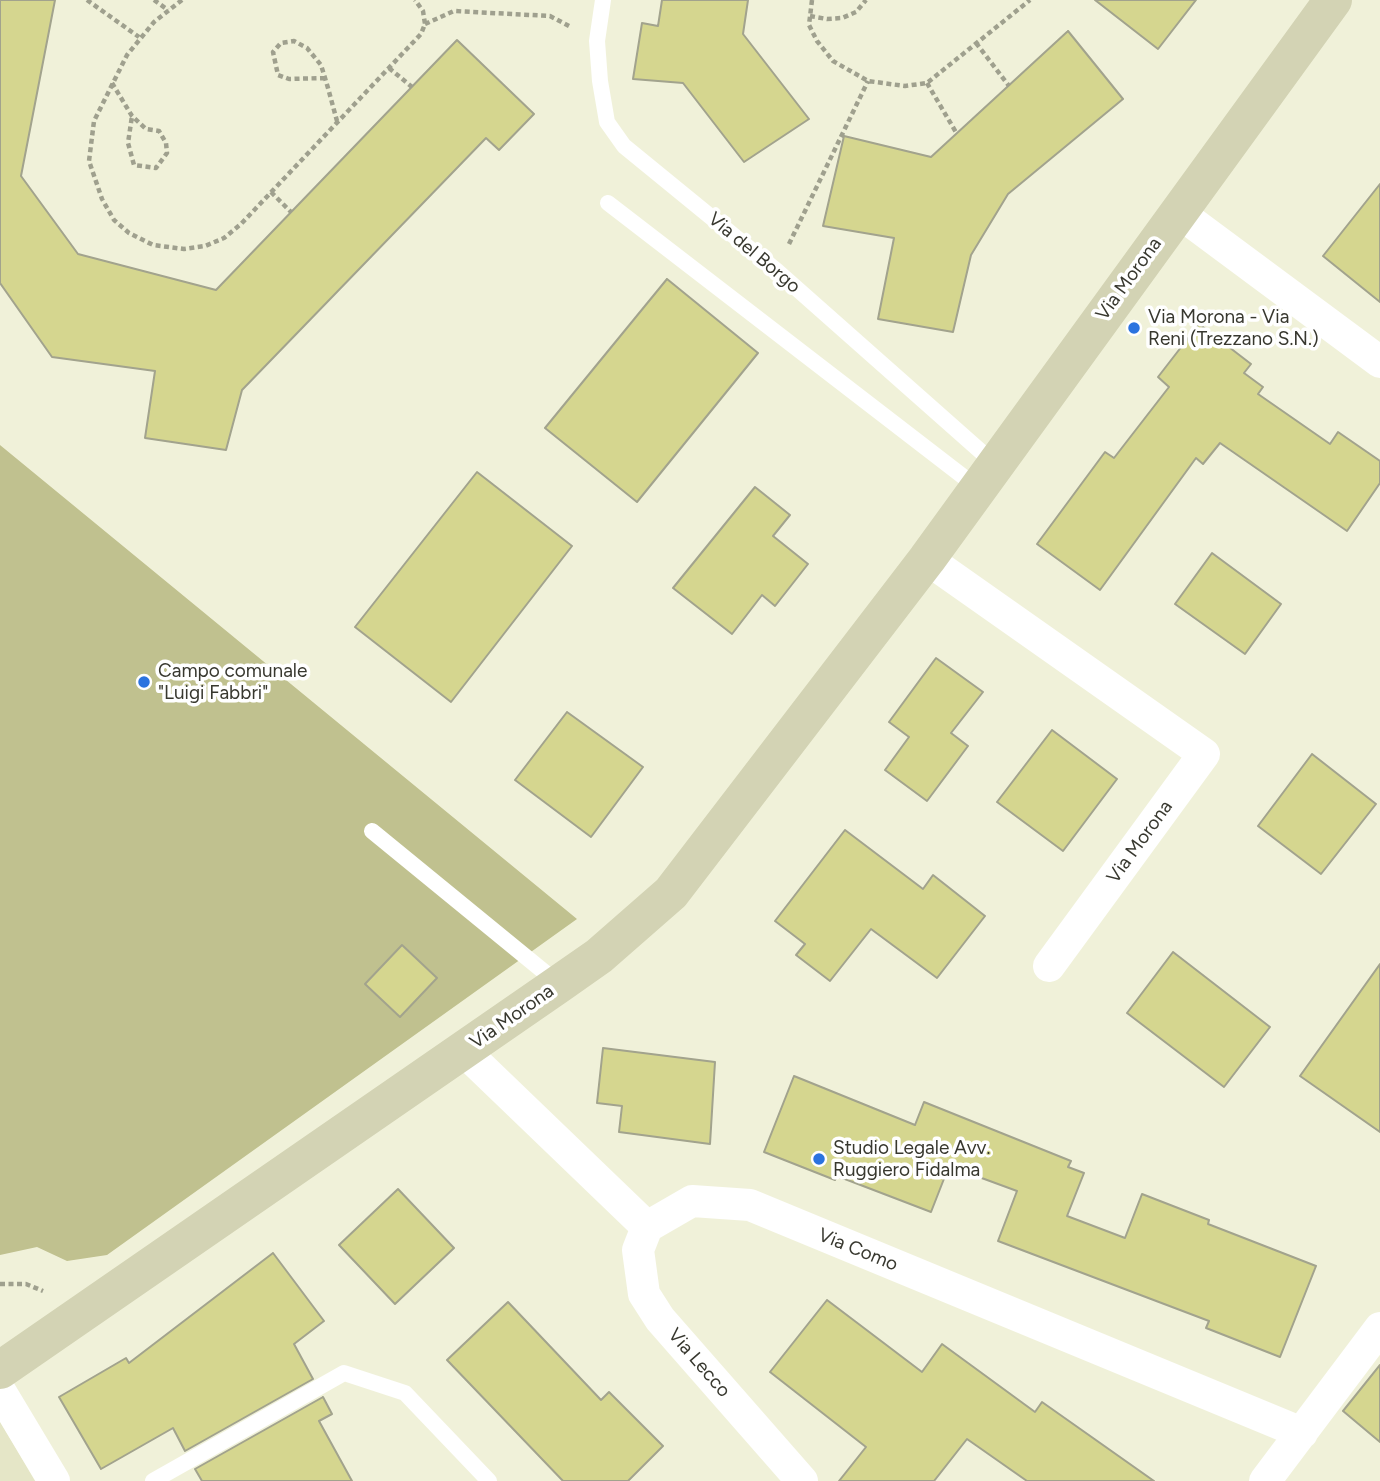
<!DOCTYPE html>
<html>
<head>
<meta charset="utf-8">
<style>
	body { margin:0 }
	canvas { display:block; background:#f0f1d9 }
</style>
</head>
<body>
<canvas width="1380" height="1481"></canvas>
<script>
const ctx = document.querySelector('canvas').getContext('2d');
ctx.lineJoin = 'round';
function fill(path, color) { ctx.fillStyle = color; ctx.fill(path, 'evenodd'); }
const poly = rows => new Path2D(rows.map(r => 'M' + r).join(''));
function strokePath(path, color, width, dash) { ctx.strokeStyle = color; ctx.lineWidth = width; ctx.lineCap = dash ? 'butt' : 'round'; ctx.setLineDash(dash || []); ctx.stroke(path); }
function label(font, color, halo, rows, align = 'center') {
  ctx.font = font + ' Figtree,sans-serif'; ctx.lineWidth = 7; ctx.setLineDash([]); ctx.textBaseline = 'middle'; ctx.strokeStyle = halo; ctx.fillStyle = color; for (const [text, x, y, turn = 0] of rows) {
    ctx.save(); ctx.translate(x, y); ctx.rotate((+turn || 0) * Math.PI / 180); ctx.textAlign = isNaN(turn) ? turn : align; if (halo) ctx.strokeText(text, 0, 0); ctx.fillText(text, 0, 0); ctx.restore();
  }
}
fill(poly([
	[0,1421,35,1481,0,1481]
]), '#e5e6c7');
fill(poly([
	[0,445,577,919,107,1255,67,1261,37,1247,0,1255]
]), '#c0c18f');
const building = poly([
	[0,0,55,0,21,176,78,254,216,290,457,40,534,114,499,150,486,138,242,390,226,450,145,438,155,371,52,357,0,283,0,0],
	[662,0,748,0,743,34,809,119,744,162,683,83,633,79,642,23,658,26,662,0],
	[1095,0,1196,0,1158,49,1095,0],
	[1068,31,1123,99,1008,194,971,255,953,332,878,319,894,238,823,226,844,136,931,157,1068,31],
	[1380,184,1380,302,1323,256,1380,184],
	[667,279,758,353,637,502,545,428,667,279],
	[1199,324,1251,364,1244,373,1263,387,1258,394,1330,444,1338,432,1380,461,1380,483,1347,531,1220,443,1203,464,1196,458,1100,590,1037,544,1105,452,1114,458,1169,387,1158,377,1199,324],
	[477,472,572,546,451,702,355,627,477,472],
	[755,487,790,515,773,536,808,564,775,606,762,595,732,634,673,588,755,487],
	[1212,553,1281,604,1245,654,1175,604,1212,553],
	[936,658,983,692,951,733,968,746,927,801,885,770,909,737,889,722,936,658],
	[567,712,643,767,591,837,515,780,567,712],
	[1052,730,1117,779,1063,851,997,802,1052,730],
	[1312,754,1376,804,1321,874,1258,826,1312,754],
	[845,830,923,889,933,875,985,916,937,978,871,929,830,981,796,955,805,944,775,921,845,830],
	[402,945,437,978,400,1017,365,984,402,945],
	[1173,952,1270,1027,1224,1087,1127,1013,1173,952],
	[1380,964,1380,1132,1300,1076,1380,964],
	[603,1048,715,1062,710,1144,619,1132,622,1106,597,1103,603,1048],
	[794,1076,915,1125,924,1102,1071,1161,1068,1167,1084,1173,1067,1216,1125,1238,1142,1194,1209,1220,1208,1224,1316,1266,1280,1357,1206,1328,1209,1321,998,1241,1017,1191,949,1166,931,1212,837,1176,835,1180,764,1152,794,1076],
	[398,1189,454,1248,395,1304,339,1245,398,1189],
	[273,1253,324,1321,294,1344,313,1379,185,1451,173,1428,101,1469,59,1397,126,1358,129,1363,273,1253],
	[827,1300,922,1372,942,1344,1035,1412,1042,1402,1154,1481,1027,1481,967,1439,934,1481,839,1481,866,1447,770,1372,827,1300],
	[508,1302,601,1400,609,1392,663,1446,628,1481,563,1481,447,1360,508,1302],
	[1380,1365,1380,1442,1343,1411,1380,1365],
	[323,1397,332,1414,319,1421,352,1481,202,1481,195,1469,323,1397]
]);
fill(building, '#d5d68f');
strokePath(building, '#a2a38d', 2);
strokePath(poly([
	[87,0,139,37],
	[154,0,168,10],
	[182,0,154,22,127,55,94,121,89,161,102,199,114,220,129,233,153,245,184,249,205,246,224,238,241,224,421,34,425,24,423,11,415,0],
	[812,0,809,25,817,41,833,61,868,81,905,86,927,83,1030,0],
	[810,16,827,19,842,18,856,12,866,0],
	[425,24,454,11,550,16,569,26],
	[976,43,1009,86],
	[389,68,412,87],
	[325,78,289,79,278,75,273,52,281,43,294,41,307,48,321,65,325,78,328,88,337,121],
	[112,83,132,116,146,129,159,131,166,143,167,153,156,168,134,165,128,143,132,116],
	[927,83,957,134],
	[271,192,291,212],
	[789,244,868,81],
	[0,1284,26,1284,43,1291]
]), '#9fa08e', 4.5, [5, 3.5]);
strokePath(poly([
	[603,0,597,41,600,81,607,122,624,146,777,271,995,464],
	[608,203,978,488],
	[372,831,559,984],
	[153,1481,344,1373,405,1393,489,1481]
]), '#fff', 16);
strokePath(poly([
	[1178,212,1380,362],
	[927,559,1204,754,1049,966],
	[464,1051,647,1227],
	[647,1227,692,1201,750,1205,1302,1433],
	[647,1227,638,1250,644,1294,660,1319,802,1481],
	[0,1391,54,1481],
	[1265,1481,1380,1328]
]), '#fff', 32);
strokePath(poly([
	[0,1370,559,984,599,956,671,893,927,559,1333,0]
]), '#d3d3b4', 38);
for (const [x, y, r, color] of [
	[1134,328,7,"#2b73df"],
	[144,682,7,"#2b73df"],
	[819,1159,7,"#2b73df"]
]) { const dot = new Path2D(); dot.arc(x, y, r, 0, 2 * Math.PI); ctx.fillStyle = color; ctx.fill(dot); strokePath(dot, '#fff', 2.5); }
label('19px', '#38382f', '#fff', [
	["Via del Borgo",754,253,40],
	["Via Morona",1129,279,-54],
	["Via Morona",1140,842,-54],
	["Via Morona",512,1017,-35],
	["Via Como",858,1250,22],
	["Via Lecco",699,1363,49]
]);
label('19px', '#38382f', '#fff', [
	["Via Morona - Via",1148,317],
	["Reni (Trezzano S.N.)",1148,339],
	["Campo comunale",158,671],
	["\"Luigi Fabbri\"",158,693],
	["Studio Legale Avv.",833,1148],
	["Ruggiero Fidalma",833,1170]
], 'left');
</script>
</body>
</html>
